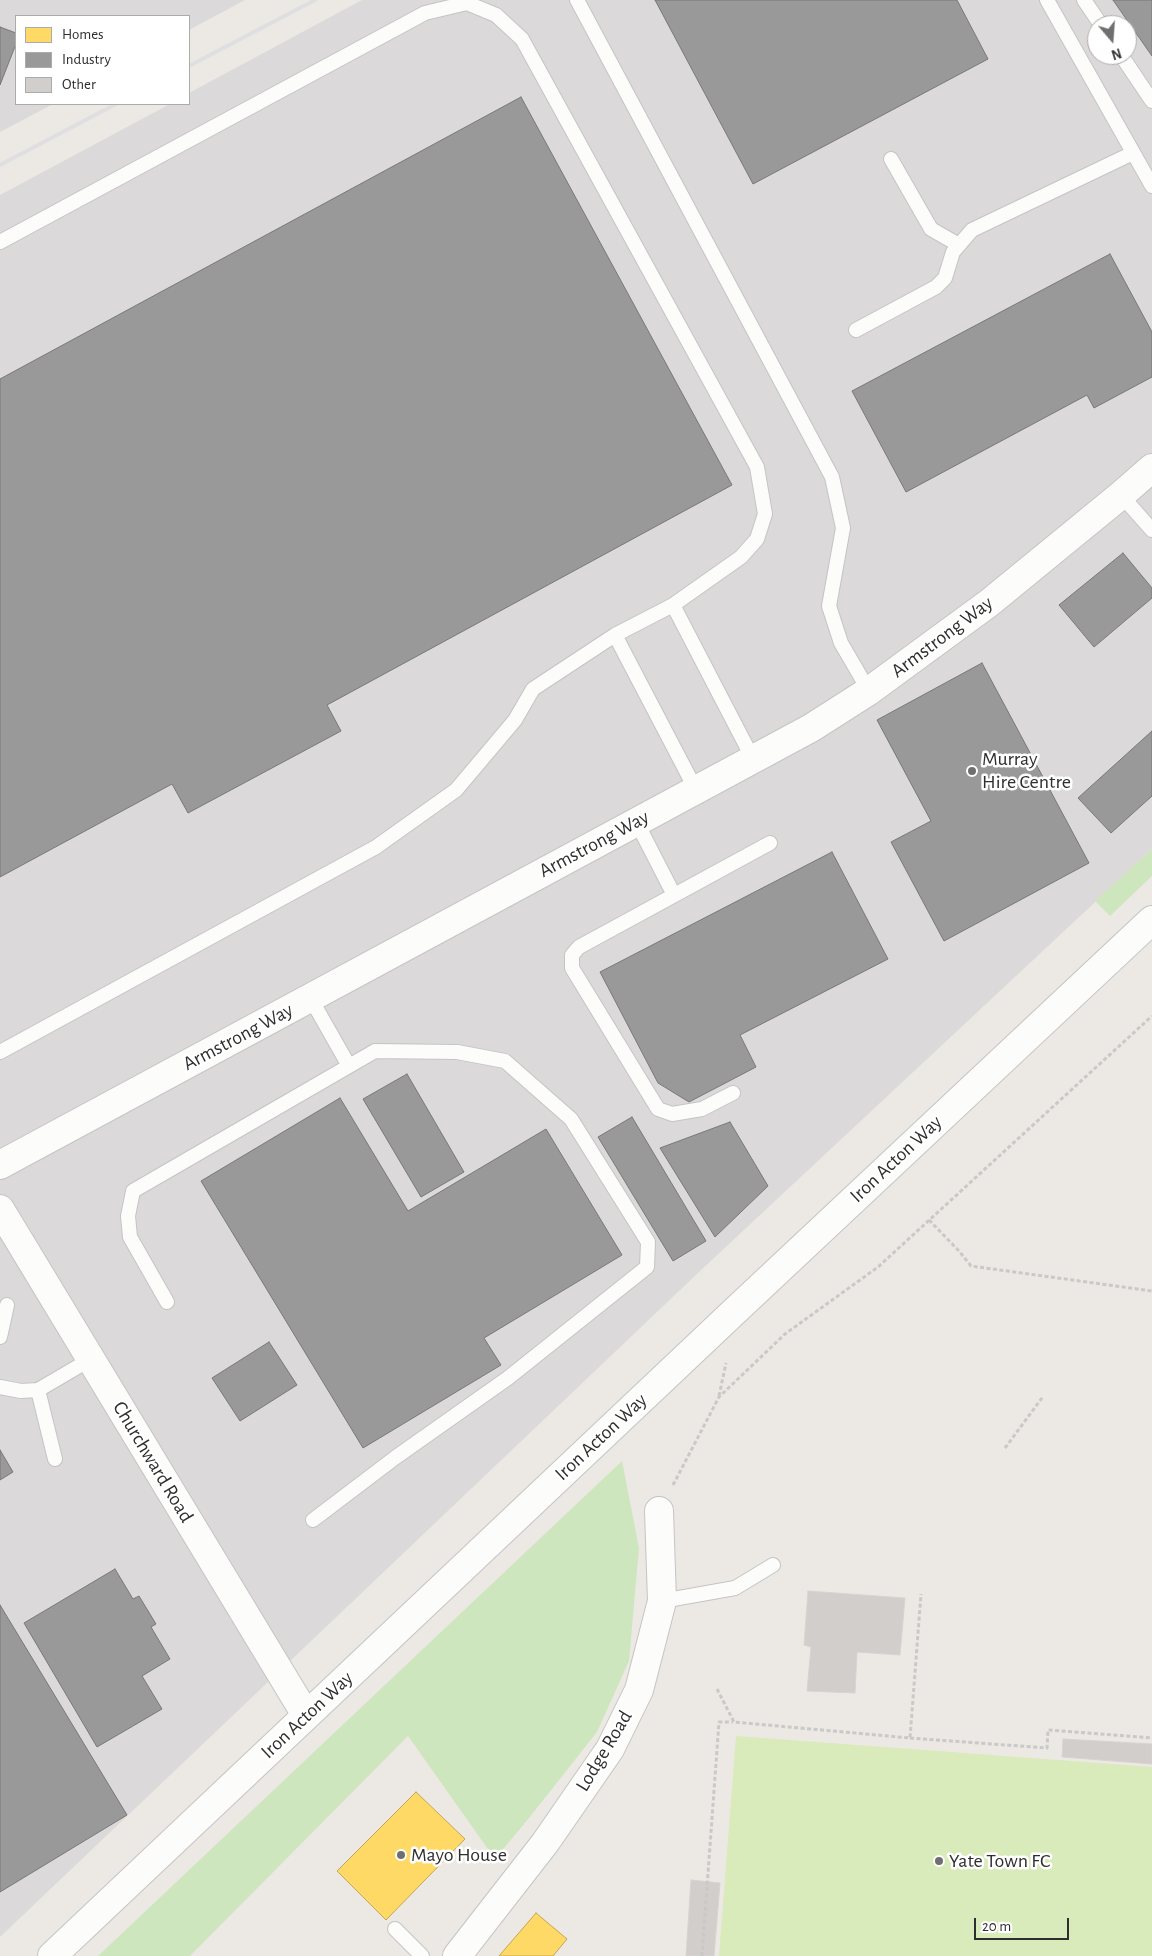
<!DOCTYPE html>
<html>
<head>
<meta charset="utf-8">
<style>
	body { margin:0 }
	#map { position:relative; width:1152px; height:1956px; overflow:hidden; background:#ece8e4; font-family:"Alegreya Sans",sans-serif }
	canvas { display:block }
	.legend { position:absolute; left:15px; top:15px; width:175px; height:90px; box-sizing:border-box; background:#fff; border:1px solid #ababab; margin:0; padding:6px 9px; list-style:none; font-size:15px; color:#2e2e2e }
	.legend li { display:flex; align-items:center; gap:10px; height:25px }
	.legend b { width:25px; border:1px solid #ababab }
	.north { position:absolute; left:1087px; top:15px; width:50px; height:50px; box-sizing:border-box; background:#fff; border:1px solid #ababab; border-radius:50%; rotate:162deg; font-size:14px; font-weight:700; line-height:20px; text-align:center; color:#2e2e2e }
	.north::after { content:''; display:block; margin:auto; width:18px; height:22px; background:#706f6e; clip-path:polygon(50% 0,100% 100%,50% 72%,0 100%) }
	.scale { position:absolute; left:974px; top:1918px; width:95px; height:22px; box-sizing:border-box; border:2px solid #2e2e2e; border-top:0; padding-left:6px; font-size:15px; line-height:18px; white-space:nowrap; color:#2e2e2e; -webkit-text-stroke:4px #fff; paint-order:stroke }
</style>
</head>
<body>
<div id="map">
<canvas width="1152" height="1956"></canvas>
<ul class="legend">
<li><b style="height:14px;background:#ffd966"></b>Homes</li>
<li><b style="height:14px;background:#999"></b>Industry</li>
<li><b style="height:14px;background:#d1cecb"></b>Other</li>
</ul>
<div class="north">N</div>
<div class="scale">20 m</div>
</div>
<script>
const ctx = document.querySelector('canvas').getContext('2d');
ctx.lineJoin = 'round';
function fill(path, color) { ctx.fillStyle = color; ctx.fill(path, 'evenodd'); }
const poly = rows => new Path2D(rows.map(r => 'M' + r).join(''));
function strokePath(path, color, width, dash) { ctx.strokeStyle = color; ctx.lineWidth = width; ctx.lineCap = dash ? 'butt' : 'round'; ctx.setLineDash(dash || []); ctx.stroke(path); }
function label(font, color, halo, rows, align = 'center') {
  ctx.font = font + ' "Alegreya Sans",sans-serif'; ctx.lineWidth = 5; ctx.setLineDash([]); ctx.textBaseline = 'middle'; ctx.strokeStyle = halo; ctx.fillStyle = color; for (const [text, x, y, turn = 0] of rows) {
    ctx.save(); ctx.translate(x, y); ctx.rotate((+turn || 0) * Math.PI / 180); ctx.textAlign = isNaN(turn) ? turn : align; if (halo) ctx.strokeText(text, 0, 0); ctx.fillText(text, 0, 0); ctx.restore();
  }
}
fill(poly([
	[0,0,245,0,189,30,189,16,16,16,16,104,53,104,0,132],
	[362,0,1152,0,1152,849,699,1272,0,1937,0,195,170,104,189,104,189,93],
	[1097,25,1127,25,1127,55,1097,55]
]), '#dcd9db');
fill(poly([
	[1152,849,1152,876,1110,916,1095,901],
	[622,1461,639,1548,629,1661,597,1732,529,1818,495,1859,408,1736,190,1956,98,1956]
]), '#cee6be');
fill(poly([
	[736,1736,1152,1767,1152,1956,719,1956]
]), '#d9eabb');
const homes = poly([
	[416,1792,465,1839,386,1920,337,1871,416,1792],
	[536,1913,567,1939,553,1956,499,1956,536,1913]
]);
fill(homes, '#ffd966');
strokePath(homes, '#c0a655', 1);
const industry = poly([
	[655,0,957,0,988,59,753,184,655,0],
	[1113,0,1152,0,1152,56,1113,0],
	[0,27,16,33,16,44,0,85,0,27],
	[521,97,732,485,327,705,341,731,188,813,172,784,0,877,0,379,521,97],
	[1110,254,1152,332,1152,377,1094,408,1087,395,906,492,852,391,1110,254],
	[1123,553,1152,588,1152,598,1094,647,1059,605,1123,553],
	[982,663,1089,863,944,941,891,842,931,821,877,720,982,663],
	[1152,731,1152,796,1111,833,1078,798,1152,731],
	[832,852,888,959,740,1035,756,1067,689,1102,658,1083,600,972,832,852],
	[407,1074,464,1172,421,1197,363,1099,407,1074],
	[340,1098,408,1211,546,1129,622,1255,484,1338,501,1365,363,1448,201,1181,340,1098],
	[632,1117,706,1241,673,1261,598,1137,632,1117],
	[730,1122,768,1186,715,1237,660,1148,730,1122],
	[269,1342,297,1385,240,1421,212,1378,269,1342],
	[0,1450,13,1472,0,1480,0,1450],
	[115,1569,133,1599,139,1596,156,1624,151,1627,170,1659,142,1676,162,1709,97,1747,24,1623,115,1569],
	[0,1605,127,1815,0,1892,0,1605]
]);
fill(industry, '#999');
strokePath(industry, '#797979', 1);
const building = poly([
	[808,1591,905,1598,900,1655,857,1652,855,1693,807,1691,811,1647,804,1645,808,1591],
	[1063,1739,1152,1744,1152,1764,1062,1757,1063,1739],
	[691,1880,720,1883,714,1956,686,1956,691,1880]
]);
fill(building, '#d1cecb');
strokePath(building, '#d7d4d0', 1);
const service = poly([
	[577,0,832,477,843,528,829,606,841,643,869,691],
	[1047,0,1152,186],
	[1084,0,1101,25],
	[1121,55,1152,101],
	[891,159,931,229,959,245],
	[0,242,425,13,467,3,496,15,522,39,757,467,765,514,757,539,741,557,673,605,615,635,533,689,515,720,456,790,376,847,0,1052],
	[856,330,936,287,945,278,953,252,972,230,1133,153],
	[1121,495,1152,530],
	[673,605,753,759],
	[615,635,696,790],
	[636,821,674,895],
	[311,999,349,1066],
	[733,1093,702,1109,672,1114,658,1109,572,968,572,955,579,947,770,843],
	[167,1302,130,1237,128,1216,133,1191,375,1051,457,1052,505,1061,571,1119,648,1242,647,1267,508,1378,396,1457,313,1520],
	[0,1337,7,1305],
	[0,1387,21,1391,38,1390,91,1359],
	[38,1390,55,1459],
	[662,1601,735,1588,773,1565],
	[395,1929,422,1956]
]);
const minor = poly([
	[0,1165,811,728,869,691,989,603,1121,495,1152,468],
	[0,1209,306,1715],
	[457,1956,545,1843,610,1749,639,1690,662,1601,659,1511]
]);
const secondary = poly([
	[52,1956,737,1309,1152,920]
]);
strokePath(service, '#c5c4c5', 16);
strokePath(minor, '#c5c4c5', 30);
strokePath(secondary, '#c5c4c5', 30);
strokePath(poly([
	[929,1220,959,1251,971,1266,1152,1291],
	[719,1396,726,1363],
	[1005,1448,1042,1398],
	[673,1485,719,1397,785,1334,878,1267,1152,1016],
	[717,1689,734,1722,910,1738,921,1594],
	[910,1738,1047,1748,1048,1730,1152,1738],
	[702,1956,719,1722,733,1722]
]), '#c9c9c8', 3, [4, 2.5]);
strokePath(service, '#fcfcfb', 14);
strokePath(minor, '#fcfcfb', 28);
strokePath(secondary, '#fcfcfb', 28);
strokePath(poly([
	[189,66,315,0],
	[0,165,116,104]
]), '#dfdfe1', 4);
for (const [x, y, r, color] of [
	[972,771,5,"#706f6e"],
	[401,1855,5,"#706f6e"],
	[939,1861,5,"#706f6e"]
]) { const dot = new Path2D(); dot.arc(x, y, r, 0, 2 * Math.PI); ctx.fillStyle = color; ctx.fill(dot); strokePath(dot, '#fff', 2); }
label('20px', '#2e2e2e', '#fff', [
	["Armstrong Way",942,637,-37],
	["Armstrong Way",594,844,-28],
	["Armstrong Way",238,1037,-28],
	["Iron Acton Way",896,1159,-43],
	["Iron Acton Way",601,1437,-43],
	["Churchward Road",153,1462,59],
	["Iron Acton Way",307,1715,-43],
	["Lodge Road",604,1751,-59]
]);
label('20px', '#2e2e2e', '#fff', [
	["Murray",982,759],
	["Hire Centre",982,782],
	["Mayo House",411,1855],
	["Yate Town FC",949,1861]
], 'left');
</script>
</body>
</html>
